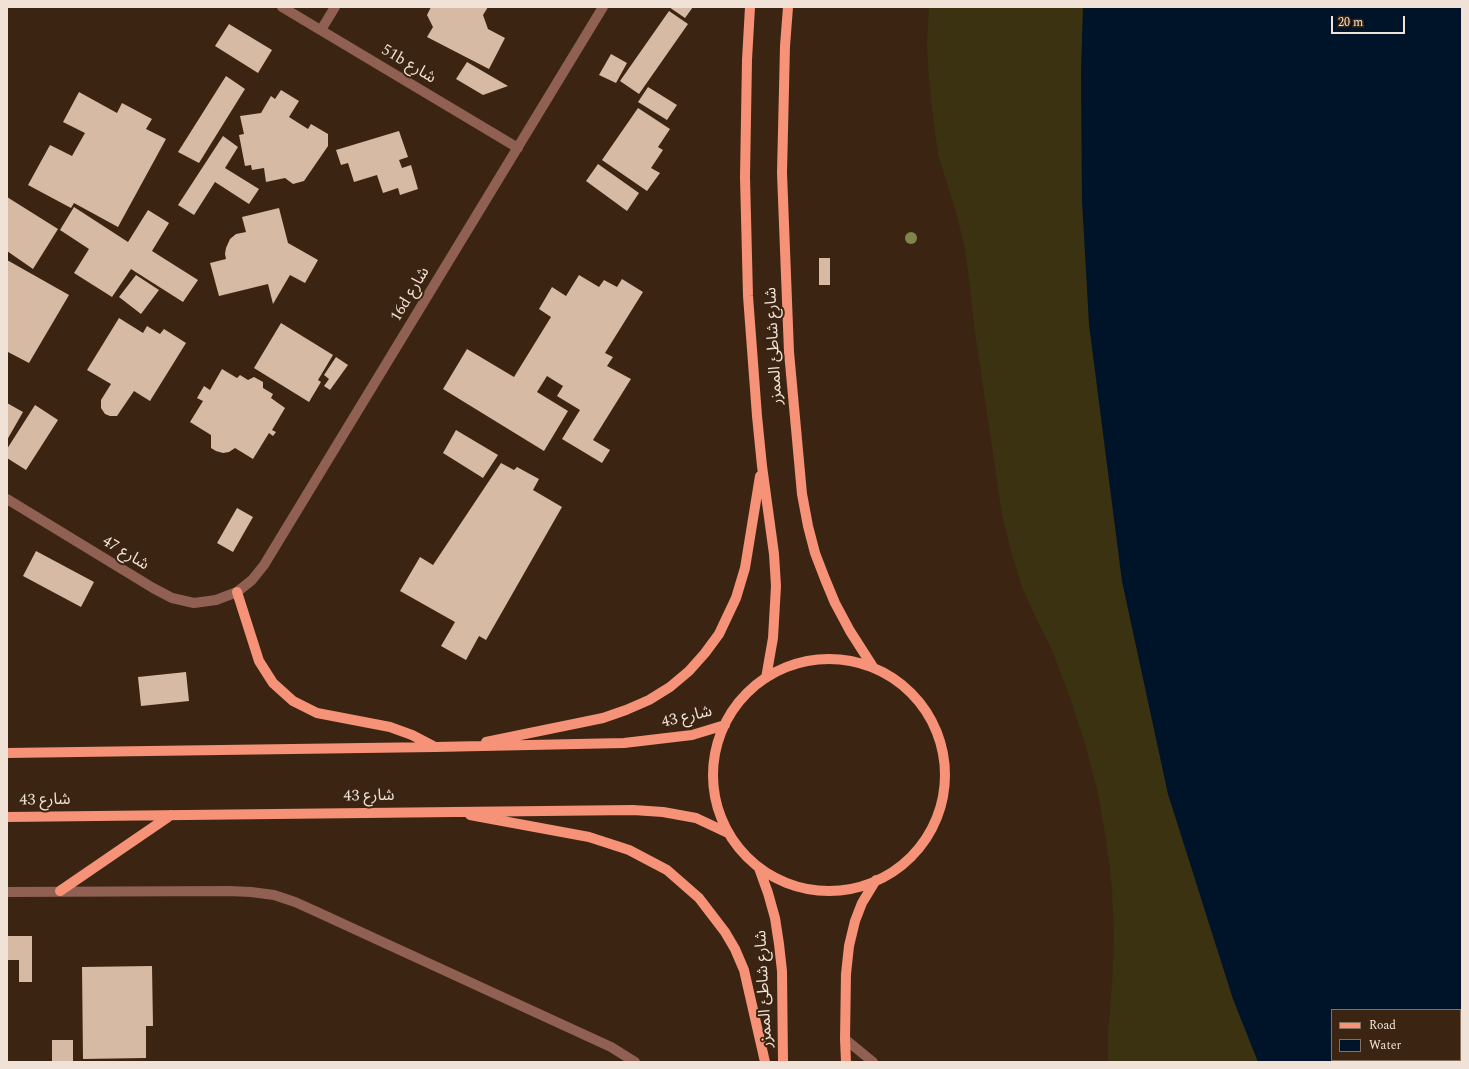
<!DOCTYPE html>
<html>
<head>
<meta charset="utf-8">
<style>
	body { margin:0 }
	#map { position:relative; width:1469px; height:1069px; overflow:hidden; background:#3b2512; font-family:Spectral,serif }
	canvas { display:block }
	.frame { position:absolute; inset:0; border:8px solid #f0e2d6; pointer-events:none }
	.legend { position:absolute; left:1331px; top:1009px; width:130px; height:52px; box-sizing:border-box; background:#3b2512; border:1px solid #837160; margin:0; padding:5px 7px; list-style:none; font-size:12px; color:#f0e2d6 }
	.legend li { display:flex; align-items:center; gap:8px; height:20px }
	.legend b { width:20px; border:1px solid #837160 }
	.scale { position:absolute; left:1331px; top:16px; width:74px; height:18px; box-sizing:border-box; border:2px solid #f0e2d6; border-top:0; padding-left:5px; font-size:12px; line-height:14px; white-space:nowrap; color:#f0e2d6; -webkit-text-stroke:3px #3b2512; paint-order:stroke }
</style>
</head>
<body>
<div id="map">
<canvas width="1469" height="1069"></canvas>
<div class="frame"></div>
<ul class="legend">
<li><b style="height:5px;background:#f59277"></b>Road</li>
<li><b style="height:11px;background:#001429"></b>Water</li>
</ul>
<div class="scale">20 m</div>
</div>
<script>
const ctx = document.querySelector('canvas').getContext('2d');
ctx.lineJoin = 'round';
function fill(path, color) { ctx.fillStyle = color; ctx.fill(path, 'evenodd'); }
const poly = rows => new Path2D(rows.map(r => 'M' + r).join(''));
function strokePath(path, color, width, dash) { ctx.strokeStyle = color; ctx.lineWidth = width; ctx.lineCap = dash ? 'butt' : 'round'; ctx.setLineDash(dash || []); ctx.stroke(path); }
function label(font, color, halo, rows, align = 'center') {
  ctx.font = font + ' Spectral,"Noto Sans Arabic",serif'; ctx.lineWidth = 4; ctx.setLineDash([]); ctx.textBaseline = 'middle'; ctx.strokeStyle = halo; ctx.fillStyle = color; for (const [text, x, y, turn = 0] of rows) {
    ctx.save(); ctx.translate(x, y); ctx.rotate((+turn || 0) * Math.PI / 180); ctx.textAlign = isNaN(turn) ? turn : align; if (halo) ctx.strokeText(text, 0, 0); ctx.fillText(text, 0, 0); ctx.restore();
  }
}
fill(poly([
	[929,7,1083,7,1081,75,1089,324,1122,581,1168,794,1233,999,1258,1062,1108,1062,1108,1031,1112,984,1114,938,1112,888,1106,839,1098,793,1086,747,1070,697,1051,648,1036,618,1022,587,1011,551,1002,515,974,325,970,287,965,249,956,212,938,154,933,117,929,80,927,43]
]), '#3a3211');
fill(poly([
	[1083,7,1462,7,1462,1062,1258,1062,1233,999,1168,794,1122,581,1089,324,1082,201,1081,75],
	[1332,1010,1460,1010,1460,1060,1332,1060]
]), '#001429');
fill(poly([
	[431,7,488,7,483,15,488,29,505,38,489,69,427,37,433,27,427,15],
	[669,7,693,7,685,18],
	[669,11,688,24,639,94,620,81],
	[229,24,272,50,258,73,215,46],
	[611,54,627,63,616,83,599,75],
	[467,62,508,86,483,95,456,79],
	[226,76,245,89,199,163,178,152],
	[648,87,677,105,667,120,638,102],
	[281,90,299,101,289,117,308,129,311,124,328,134,328,146,304,181,293,184,285,178,266,182,264,168,252,170,251,165,245,166,239,135,244,134,240,116,261,113,271,96,275,99],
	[79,92,117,113,122,103,152,119,146,129,166,139,118,227,74,203,71,208,28,185,50,145,72,156,85,133,63,122],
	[638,108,670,129,658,147,663,150,651,168,660,173,647,191,602,160],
	[399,131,408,157,399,160,402,168,411,165,418,189,400,195,398,188,383,193,377,175,354,182,348,163,341,165,336,150],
	[223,136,238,147,225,168,259,189,249,204,215,182,194,215,178,205],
	[598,164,639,193,627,211,586,181],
	[7,197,58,229,33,269,7,251],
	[74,207,128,242,148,210,169,223,152,251,198,280,183,302,131,269,112,297,74,273,89,249,60,230],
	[279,208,288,243,318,260,305,283,290,275,273,304,268,284,219,296,210,263,226,259,225,254,226,248,230,239,236,234,246,232,242,217],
	[819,258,830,258,830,285,819,285],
	[7,260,69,295,29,363,8,352,7,354],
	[136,275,159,290,141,314,119,297],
	[579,275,599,287,604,280,617,287,622,279,643,292,605,353,613,357,607,366,631,379,593,440,610,450,602,463,562,439,580,410,557,396,563,386,547,376,537,392,568,411,544,451,443,389,467,349,514,377,551,317,539,309,552,287,566,296],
	[119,318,143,333,147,326,160,334,164,329,186,343,150,401,134,391,117,416,110,416,105,414,101,408,101,400,111,384,87,370],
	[281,323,333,355,318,380,321,382,309,402,254,368],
	[336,357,348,365,330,390,324,386,329,379,324,375],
	[222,369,237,378,240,375,248,380,254,377,263,382,263,388,273,394,271,398,285,408,272,430,276,432,273,436,269,433,253,459,235,448,229,452,223,453,216,451,211,448,211,435,190,422,203,401,197,398,204,386,210,390],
	[7,403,23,412,7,440],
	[35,405,58,420,26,470,7,458,7,449],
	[456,430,498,455,483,478,443,453],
	[501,463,514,470,517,467,539,479,533,490,562,507,486,640,479,636,466,660,441,646,455,622,400,591,420,557,433,565],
	[237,508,253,517,233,552,217,543],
	[36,551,94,582,81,607,23,576],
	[186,672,189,701,141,706,138,677],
	[7,936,32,936,32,982,19,982,19,960,7,960],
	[152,966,153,1026,146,1026,146,1058,83,1059,82,967],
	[52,1040,73,1040,73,1062,52,1062]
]), '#d6baa4');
strokePath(poly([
	[282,7,518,148],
	[321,30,335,7],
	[7,499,153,588,172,598,194,603,216,600,237,592,252,580,264,565,603,7],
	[7,892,229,891,251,892,274,895,295,902,315,911,611,1047,635,1062],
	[845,1039,873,1062]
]), '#906052', 10);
strokePath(poly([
	[750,7,747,60,745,177,748,296,757,416,762,466,774,554,776,586,773,638,766,678],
	[788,7,785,46,782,173,789,352,802,494,808,526,815,553,825,579,835,603,850,631,873,667],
	[237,592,259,661,273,683,293,701,317,713,390,727,412,735,435,747],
	'713 775a116 116 0 1 1 232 0a116 116 0 1 1-232 0Z',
	[486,742,603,718,626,710,649,700,670,687,689,671,705,653,719,634,736,598,745,568,760,476],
	[7,753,435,747,624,743,692,735,725,725],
	[470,815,589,837,629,850,667,870,699,898,725,932,735,949,744,970,765,1062],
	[7,817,633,810,663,812,696,818,728,833],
	[759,868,768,893,775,918,779,944,782,971,783,1062],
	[60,891,171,815],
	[846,1062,845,1039,846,974,849,946,855,921,862,903,876,880]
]), '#f59277', 10);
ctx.fillStyle = '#82854b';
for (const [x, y] of [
	[911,238]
]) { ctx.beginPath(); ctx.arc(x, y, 6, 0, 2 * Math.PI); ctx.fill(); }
label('16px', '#f0e2d6', '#3b2512', [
	["51b شارع",408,65,31],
	["16d شارع",411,295,-59],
	["شارع شاطئ الممزر",775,346,-93],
	["شارع 47",125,554,31],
	["شارع 43",687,718,-13],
	["شارع 43",369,797,-1],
	["شارع 43",45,801,-1],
	["شارع شاطئ الممزر",765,989,-93]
]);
</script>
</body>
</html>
